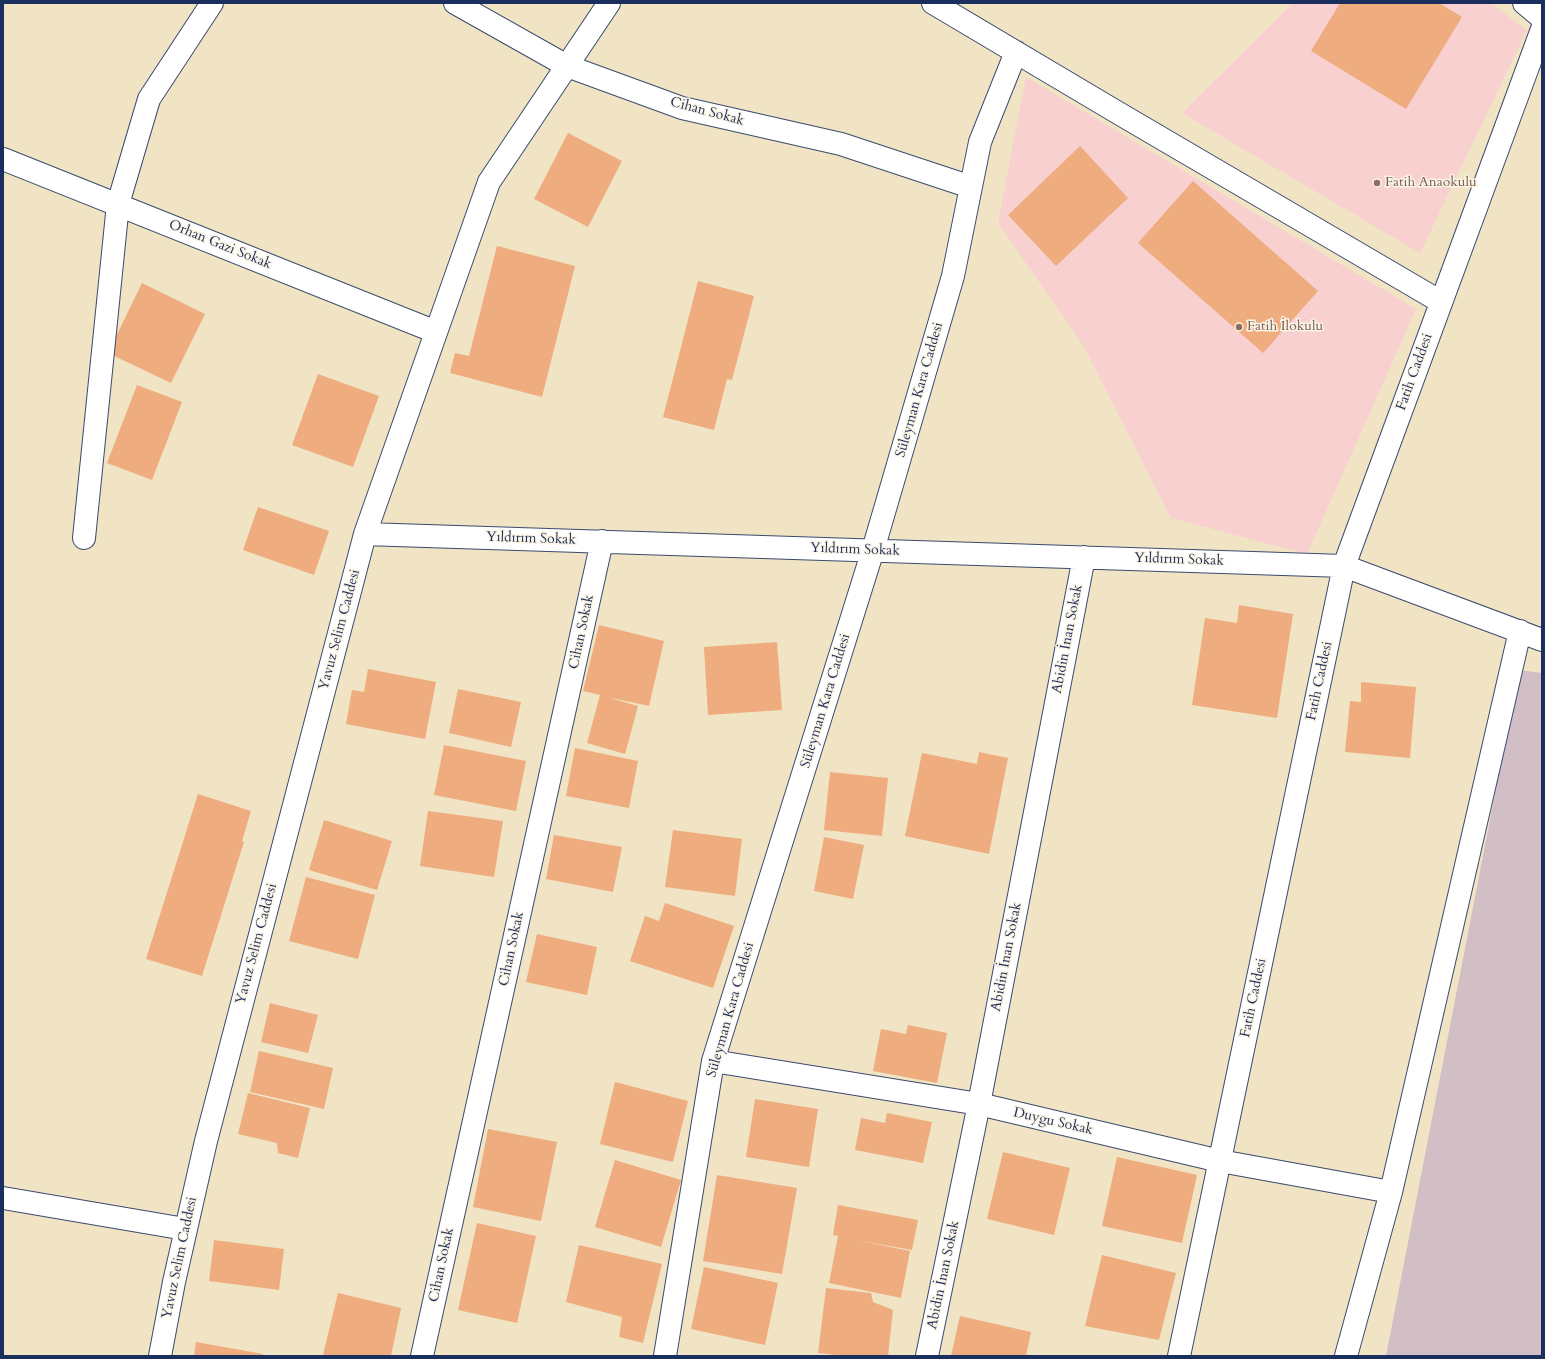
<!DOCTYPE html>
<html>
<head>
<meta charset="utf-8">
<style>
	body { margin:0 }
	#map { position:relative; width:1545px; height:1359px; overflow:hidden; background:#f0e4c5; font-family:Cardo,serif }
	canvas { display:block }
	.frame { position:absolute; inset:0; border:4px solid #1b2f5e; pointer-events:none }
</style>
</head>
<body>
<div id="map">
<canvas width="1545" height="1359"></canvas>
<div class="frame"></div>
</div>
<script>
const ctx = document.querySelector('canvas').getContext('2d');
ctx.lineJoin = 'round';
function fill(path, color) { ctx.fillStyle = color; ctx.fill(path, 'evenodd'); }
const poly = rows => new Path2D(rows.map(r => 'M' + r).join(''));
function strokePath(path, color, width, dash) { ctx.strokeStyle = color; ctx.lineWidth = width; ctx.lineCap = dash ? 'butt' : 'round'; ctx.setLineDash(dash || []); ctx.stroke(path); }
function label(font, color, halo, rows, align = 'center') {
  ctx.font = font + ' Cardo,serif'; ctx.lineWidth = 3; ctx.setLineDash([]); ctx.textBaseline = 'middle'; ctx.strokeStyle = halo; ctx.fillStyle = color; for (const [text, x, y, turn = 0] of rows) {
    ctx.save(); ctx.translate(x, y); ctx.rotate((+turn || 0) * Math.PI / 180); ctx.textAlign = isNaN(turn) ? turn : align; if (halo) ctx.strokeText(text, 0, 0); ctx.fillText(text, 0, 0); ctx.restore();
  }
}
fill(poly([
	[1293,3,1490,3,1527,30,1420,253,1182,113],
	[1026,77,1416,309,1307,554,1171,518,1083,345,998,223]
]), '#f7d0cf');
fill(poly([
	[1519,670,1542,673,1542,1356,1386,1356]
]), '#d2bec5');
fill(poly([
	[1340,3,1439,3,1462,17,1406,109,1311,51],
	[568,133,622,161,588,227,534,199],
	[1080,146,1128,198,1056,266,1008,215],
	[1193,181,1318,291,1263,353,1138,243],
	[497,246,575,266,542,397,450,373,455,353,469,356],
	[698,281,754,296,732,380,727,379,714,430,663,417],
	[142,283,205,314,171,383,108,353],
	[318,374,379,396,353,467,292,445],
	[137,385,182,402,152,480,107,463],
	[258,507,329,531,314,575,243,550],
	[1239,605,1293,614,1277,718,1192,705,1205,618,1237,623],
	[599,625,664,641,649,706,607,697,638,706,625,754,587,743,600,695,583,691],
	[777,642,782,710,708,715,704,647],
	[368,669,436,682,425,739,346,724,352,690,364,692],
	[1361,682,1416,687,1410,758,1345,752,1350,701,1361,702],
	[458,689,521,702,511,747,449,733],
	[444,745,526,761,516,811,434,795],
	[575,748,638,761,629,808,566,796],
	[979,752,1008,758,989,854,905,836,922,753,977,764],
	[830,772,888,778,882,836,824,830],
	[198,794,251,811,242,841,244,842,202,976,146,959],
	[428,811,503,821,494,877,420,866],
	[324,820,392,841,377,890,309,870],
	[673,830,742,839,735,896,665,887],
	[554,835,622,847,613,892,546,879],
	[824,837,864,845,853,899,814,891],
	[306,877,375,895,358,959,289,941],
	[665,903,734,926,713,988,630,961,645,916,659,921],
	[537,934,597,947,587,995,526,982],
	[270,1003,318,1015,308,1053,261,1042],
	[908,1025,947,1033,937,1083,873,1071,881,1029,906,1034],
	[259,1051,333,1068,324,1109,250,1092],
	[615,1082,688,1101,673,1162,600,1144],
	[248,1093,310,1108,298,1158,278,1153,277,1143,238,1134],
	[755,1099,818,1109,809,1167,746,1157],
	[887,1113,932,1122,923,1163,855,1150,861,1118,885,1123],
	[488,1129,557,1142,541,1221,473,1207],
	[1003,1152,1070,1168,1054,1235,987,1219],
	[1117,1157,1197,1175,1182,1243,1102,1226],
	[615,1160,681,1180,661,1247,595,1227],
	[717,1175,797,1188,782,1274,703,1261],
	[838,1205,918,1220,912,1250,857,1240,910,1251,901,1298,829,1283,838,1236,833,1235],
	[477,1223,536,1236,517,1323,458,1310],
	[214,1240,284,1249,279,1290,209,1281],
	[579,1245,662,1264,643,1343,619,1337,622,1317,566,1302],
	[1102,1255,1176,1273,1159,1340,1085,1326],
	[704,1267,778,1283,765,1345,691,1329],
	[826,1288,871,1293,873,1302,893,1310,888,1356,845,1356,818,1353],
	[338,1293,401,1308,391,1356,323,1355],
	[960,1316,1031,1332,1026,1356,951,1356],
	[196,1342,263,1354,263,1356,194,1356]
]), '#eeac7f');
const minor = poly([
	[455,3,567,66,682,108,841,144,971,187],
	[933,3,1120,114,1441,302],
	[1524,3,1542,18],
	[3,159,436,332],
	[365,534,1344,566,1542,640],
	[84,538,118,204,149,99,212,3],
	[713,1061,979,1104,1220,1161,1391,1192],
	[3,1198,185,1229],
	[160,1356,174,1282,206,1141,365,534,489,182,609,3],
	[422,1356,602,541],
	[665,1356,713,1061,873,550,953,276,980,142,1016,52],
	[927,1356,979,1104,1084,557],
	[1179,1356,1344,566,1542,29],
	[1346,1356,1391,1192,1520,631]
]);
strokePath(minor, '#3b4a6d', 24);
strokePath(minor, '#fff', 22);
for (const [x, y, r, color] of [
	[1377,183,4,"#8d6e63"],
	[1239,327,4,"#8d6e63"]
]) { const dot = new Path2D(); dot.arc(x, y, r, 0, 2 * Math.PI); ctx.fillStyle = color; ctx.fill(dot); strokePath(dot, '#fcf5e5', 1.5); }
label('14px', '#1b2f5e', '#fcf5e5', [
	["Cihan Sokak",707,112,15],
	["Orhan Gazi Sokak",220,245,22],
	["Fatih Caddesi",1415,372,-70],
	["Süleyman Kara Caddesi",920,390,-74],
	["Yıldırım Sokak",531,539,2],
	["Yıldırım Sokak",855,550,2],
	["Yıldırım Sokak",1179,560,2],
	["Yavuz Selim Caddesi",340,630,-75],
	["Cihan Sokak",582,632,-78],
	["Abidin İnan Sokak",1068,639,-79],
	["Fatih Caddesi",1320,681,-78],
	["Süleyman Kara Caddesi",826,701,-73],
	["Yavuz Selim Caddesi",257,944,-75],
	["Cihan Sokak",512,949,-78],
	["Abidin İnan Sokak",1007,957,-79],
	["Fatih Caddesi",1254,998,-78],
	["Süleyman Kara Caddesi",731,1010,-74],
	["Duygu Sokak",1053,1122,13],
	["Yavuz Selim Caddesi",180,1258,-78],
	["Cihan Sokak",442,1265,-78],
	["Abidin İnan Sokak",944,1275,-78]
]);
label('14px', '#785e54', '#fcf5e5', [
	["Fatih Anaokulu",1385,183],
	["Fatih İlokulu",1247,327]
], 'left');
</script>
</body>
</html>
